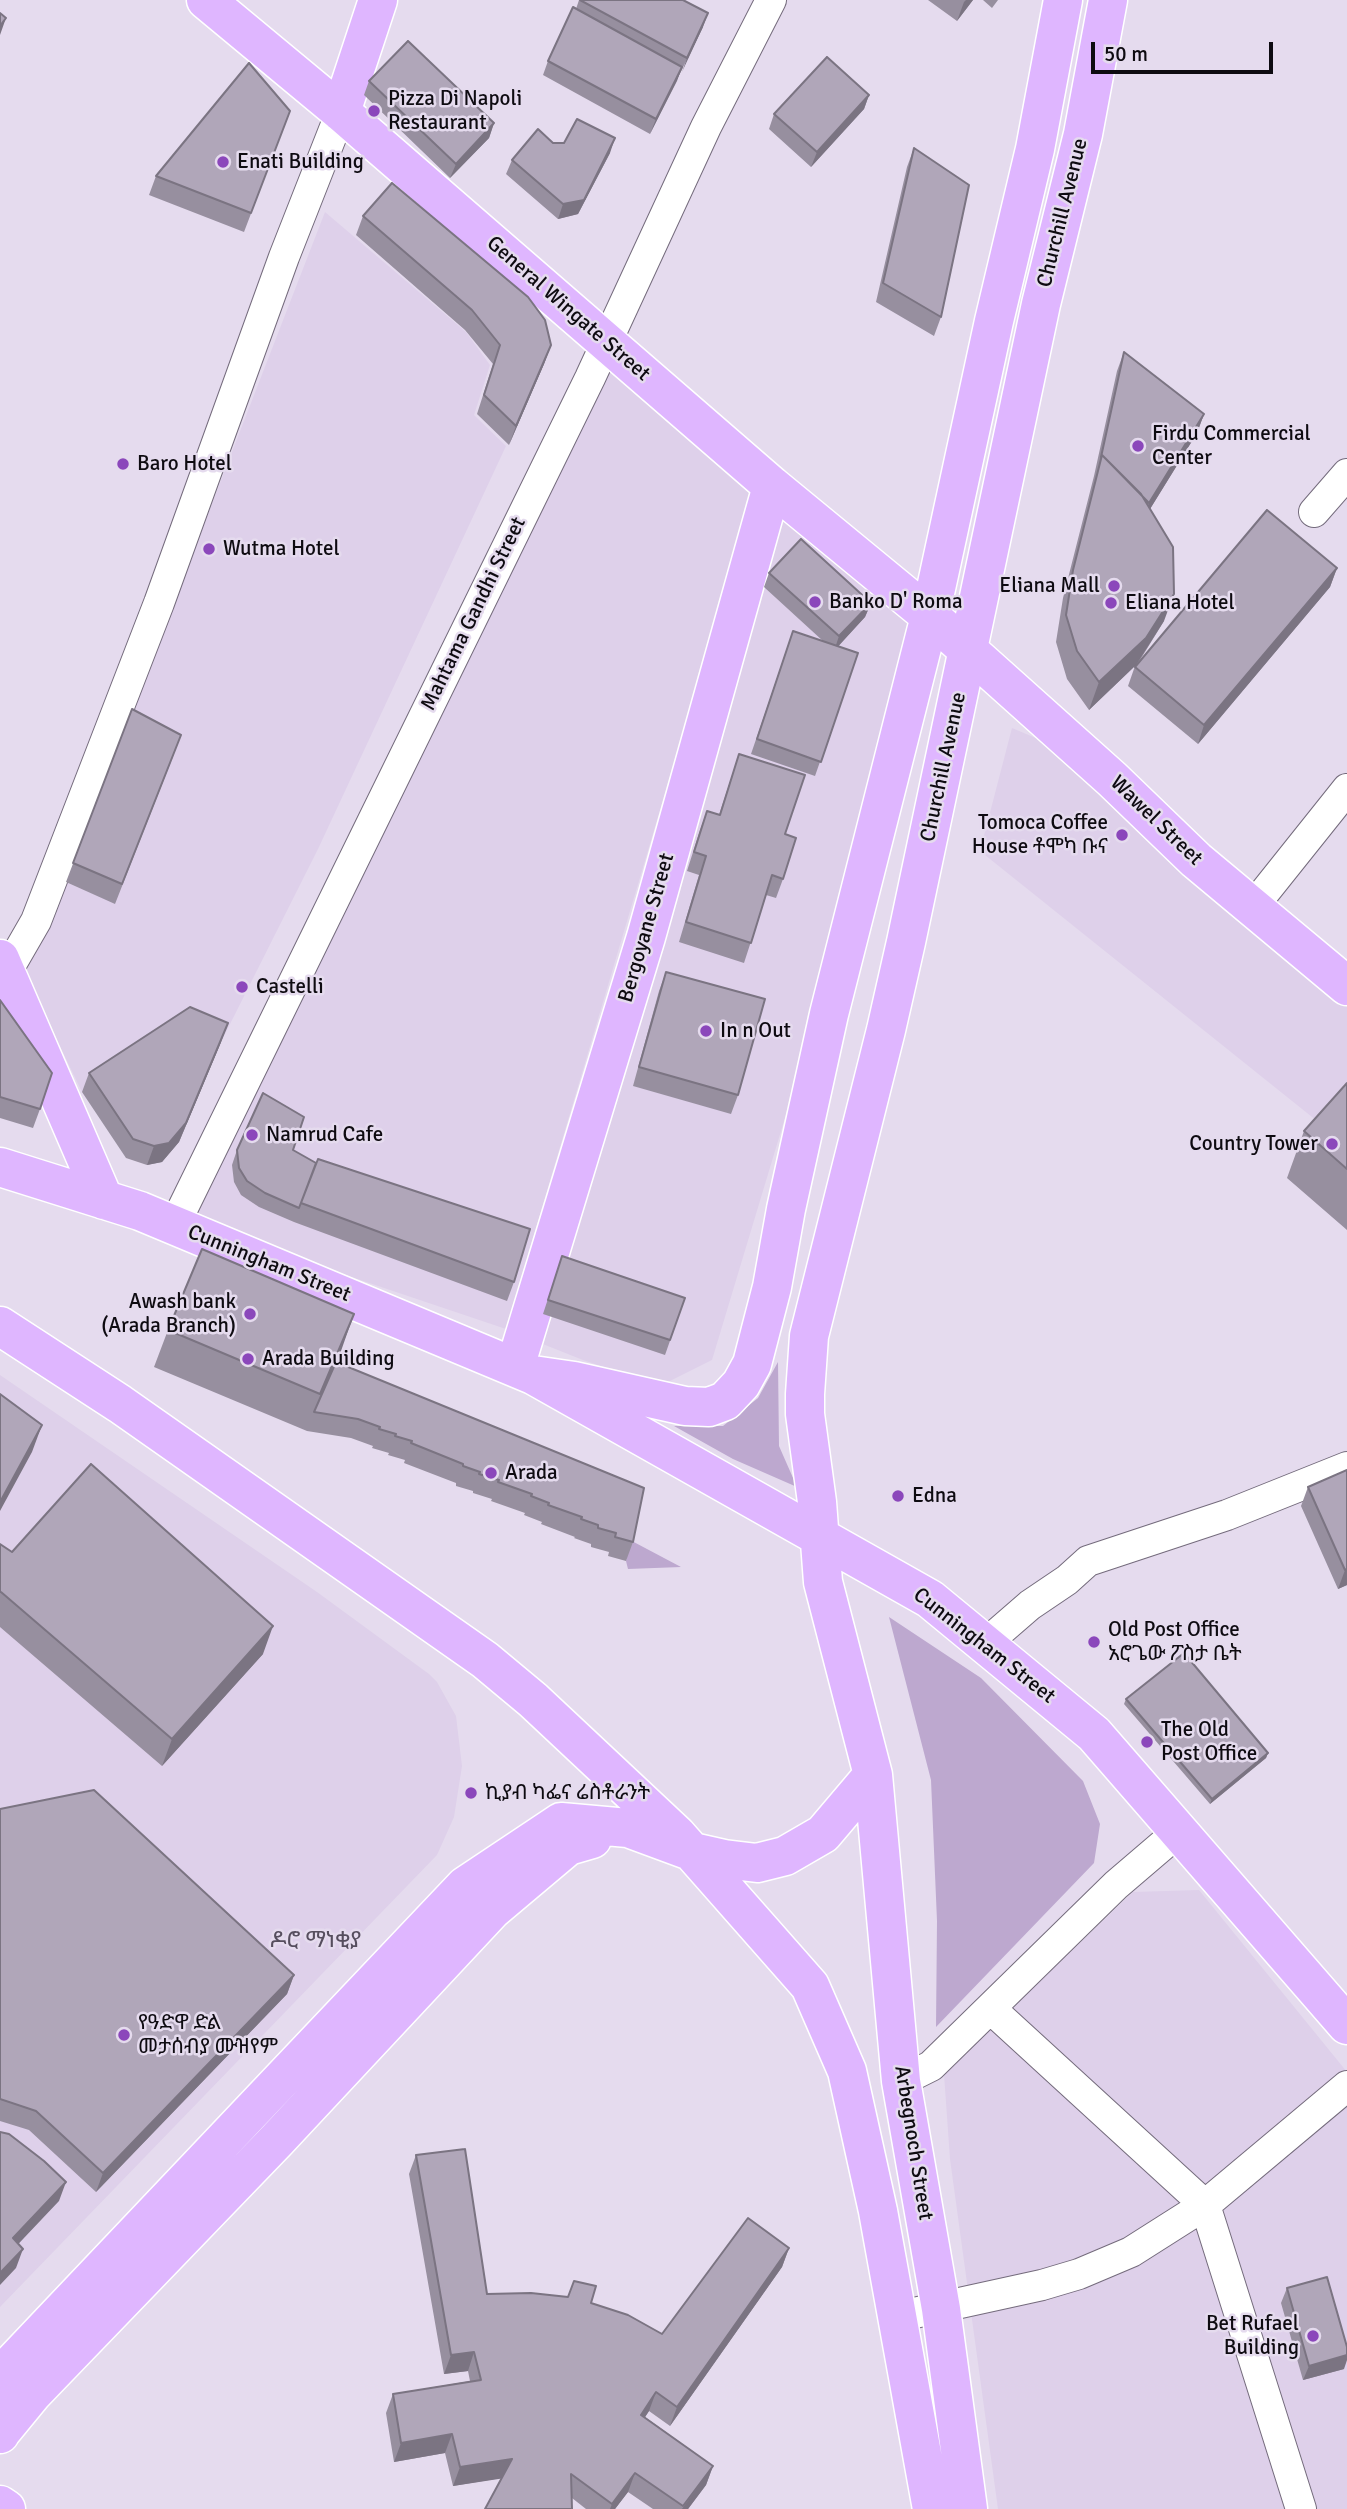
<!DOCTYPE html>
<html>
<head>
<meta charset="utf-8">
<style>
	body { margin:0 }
	#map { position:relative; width:1347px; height:2509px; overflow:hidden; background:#e5dbee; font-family:Signika,sans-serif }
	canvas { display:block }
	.scale { position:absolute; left:1091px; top:42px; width:182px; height:32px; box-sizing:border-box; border:4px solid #0e0b11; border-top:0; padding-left:9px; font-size:21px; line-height:24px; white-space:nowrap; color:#0e0b11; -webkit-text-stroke:5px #e5dbee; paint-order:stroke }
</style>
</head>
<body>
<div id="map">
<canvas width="1347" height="2509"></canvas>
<div class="scale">50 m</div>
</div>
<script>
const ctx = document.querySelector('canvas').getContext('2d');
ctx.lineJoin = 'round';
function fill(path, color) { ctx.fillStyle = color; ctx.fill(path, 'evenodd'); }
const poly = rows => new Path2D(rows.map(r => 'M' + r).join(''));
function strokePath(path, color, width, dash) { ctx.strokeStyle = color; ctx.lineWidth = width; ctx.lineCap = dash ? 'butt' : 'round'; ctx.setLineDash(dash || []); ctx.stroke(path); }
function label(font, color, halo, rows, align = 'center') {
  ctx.font = font + ' Signika,"Noto Sans Ethiopic",sans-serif'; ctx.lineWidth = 5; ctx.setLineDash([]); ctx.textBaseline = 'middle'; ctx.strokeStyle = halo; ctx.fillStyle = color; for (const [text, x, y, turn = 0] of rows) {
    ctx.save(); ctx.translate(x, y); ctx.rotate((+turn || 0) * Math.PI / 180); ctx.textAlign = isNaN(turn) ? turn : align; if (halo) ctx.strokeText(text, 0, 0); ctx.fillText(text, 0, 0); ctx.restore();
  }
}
fill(poly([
	[325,212,466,332,490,365,474,415,506,446,318,849,221,1042,183,1026,82,1092,24,972,66,882,115,903,125,728],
	[601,365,757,483,506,1329,176,1218],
	[769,496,922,627,875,819,712,1360,660,1386,583,1360,525,1337],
	[1012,728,1076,755,1347,977,1347,1145,980,851],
	[0,1375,317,1592,429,1674,437,1682,456,1716,462,1766,454,1817,437,1855,0,2307],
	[1199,1890,1347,2072,1347,2509,998,2509,950,2159,944,2074,1133,1892]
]), '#ded0ea');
fill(poly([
	[778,1362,779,1446,797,1487,733,1459,674,1426,723,1426,758,1398],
	[630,1540,681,1567,628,1569,626,1561],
	[889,1617,981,1678,1083,1781,1100,1824,1094,1863,936,2027,937,1921,931,1780]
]), '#bda8cf');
const minor = poly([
	[1314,512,1347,474],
	[1252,908,1347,789],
	[6,973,36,921,159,603,284,257,341,112],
	[174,1226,590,378,706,127,771,0],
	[985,1644,1030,1605,1067,1580,1088,1561,1227,1515,1347,1467],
	[991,2009,1205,2205,1301,2509],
	[901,2081,931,2066,1116,1885,1178,1832],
	[896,2317,1042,2285,1079,2274,1131,2252,1205,2205,1347,2086]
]);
const major = poly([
	[206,0,341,112,772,486,930,616,1112,779,1196,860,1347,986],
	[341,112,378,0],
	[0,959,104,1200],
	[0,1167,140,1211,533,1375,930,1599,1094,1734,1347,2025],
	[0,1326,120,1404,485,1660,533,1700,677,1835,810,1986,847,2071,878,2211,932,2509],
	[515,1367,646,937,772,486],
	[533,1375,574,1381,685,1406,709,1407,725,1401,741,1384,752,1364,772,1287,786,1209,829,1014,930,616,994,321,1035,149,1063,0],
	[1,2432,33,2393,277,2140,492,1910,568,1846,592,1839],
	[0,2434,6,2370,465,1886,561,1822,628,1828,693,1852,724,1859,757,1863,785,1856,823,1834,873,1775],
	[0,2505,6,2509],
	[968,2509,941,2309,901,2081,873,1775,823,1582,817,1502,805,1414,805,1394,809,1336,886,1030,906,942,1041,304,1083,134,1108,0]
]);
strokePath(minor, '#746b7c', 32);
strokePath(major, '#fff', 41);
strokePath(minor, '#fff', 30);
strokePath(major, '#dfb6ff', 38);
fill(poly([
	[579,0,703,27,650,134,543,75,548,61,576,9],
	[928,0,973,0,957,21],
	[983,0,998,0,992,8],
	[369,81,494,123,489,138,450,178,364,95],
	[869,95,864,109,811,167,769,129,774,114],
	[290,111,244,232,149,195,156,176],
	[553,143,610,153,578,214,558,219,506,174,512,160],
	[914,148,941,317,934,336,876,302,907,167],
	[363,216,551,345,544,364,509,445,477,414,493,364,465,330,356,235],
	[1124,352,1204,414,1197,433,1150,509,1164,621,1137,665,1337,568,1330,587,1198,744,1128,686,1135,666,1089,710,1067,679,1056,642,1063,598,1094,476,1117,371],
	[769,573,871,603,865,617,838,646,858,653,815,776,751,754,793,631,823,641,764,587],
	[132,709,174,754,115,904,66,882],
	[739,754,785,834,783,879,776,898,766,895,744,963,679,942,699,875,687,871,700,830,707,811,719,815],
	[666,972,738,1095,731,1114,633,1086,659,991],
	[0,1000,40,1109,33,1128,0,1118],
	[221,1042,179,1142,162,1162,147,1165,126,1158,82,1092,89,1073],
	[1347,1083,1347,1230,1287,1178,1304,1131],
	[237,1150,293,1150,514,1282,507,1301,294,1222,295,1221,294,1222,259,1207,241,1195,234,1182,232,1165],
	[562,1256,685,1298,665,1355,543,1314],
	[168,1330,341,1351,333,1370,633,1542,626,1561,608,1556,609,1552,591,1547,591,1544,574,1538,575,1537,541,1524,542,1522,524,1515,525,1513,491,1501,492,1499,473,1493,473,1491,456,1486,456,1483,404,1463,405,1460,388,1455,389,1453,372,1448,373,1446,351,1438,307,1431,154,1367],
	[1347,1470,1347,1585,1338,1589,1301,1506,1308,1487],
	[0,1544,12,1552,263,1654,162,1766,0,1627],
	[1126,1699,1268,1753,1266,1758,1210,1804,1124,1704],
	[0,1809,294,1975,287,1994,96,2192,29,2130,0,2121],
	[416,2155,487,2294,591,2303,662,2334,789,2248,782,2267,670,2426,649,2411,645,2417,713,2466,706,2485,688,2509,653,2509,628,2492,615,2509,586,2509,572,2498,501,2478,453,2486,445,2453,394,2462,386,2413,393,2394,470,2381,468,2371,444,2374,409,2174],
	[1287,2288,1344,2369,1303,2380,1281,2303]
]), '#978f9f');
fill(poly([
	[966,0,973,0,957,21,964,2],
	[708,13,703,27,682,72,687,58],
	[6,18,0,35,0,26],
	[682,67,677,81,650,134,656,119],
	[869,95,864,109,811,167,817,152],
	[494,123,489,138,450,178,456,164],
	[615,138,610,153,578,214,558,219,563,204],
	[551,345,544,364,509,445,516,426],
	[1204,414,1197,433,1142,522,1149,503],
	[1337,568,1330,587,1198,744,1204,725],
	[1174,594,1164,621,1136,665,1089,710,1099,682],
	[871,603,865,617,834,651,839,636],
	[228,1023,221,1042,179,1142,162,1162,147,1165,154,1146],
	[354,1314,341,1351,315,1412,314,1412],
	[42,1425,32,1452,0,1511,0,1502],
	[1347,1569,1347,1585,1338,1589,1345,1570],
	[273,1626,263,1654,162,1766,172,1739],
	[1268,1753,1266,1758,1210,1804,1212,1799],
	[294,1975,287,1994,96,2192,103,2173],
	[66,2182,59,2201,6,2257,13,2238],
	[789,2248,782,2267,670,2426,677,2407],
	[23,2249,16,2268,0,2285,0,2273],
	[474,2352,468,2371,444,2374,451,2355],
	[1347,2355,1347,2360,1344,2369,1303,2380,1309,2366],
	[656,2392,649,2411,634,2434,641,2415],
	[452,2434,445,2453,394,2462,401,2443],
	[512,2459,505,2478,453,2486,460,2467],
	[713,2466,706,2485,688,2509,682,2509],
	[635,2473,628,2492,615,2509,610,2509,612,2504]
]), '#7b7482');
const building = poly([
	[580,0,683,0,708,13,687,58,580,0],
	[573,7,682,67,656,119,548,61,573,7],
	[0,13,6,18,0,26,0,13],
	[408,41,494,123,456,164,369,81,408,41],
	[827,57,869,95,817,152,774,114,827,57],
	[249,63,290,111,251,213,156,176,249,63],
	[577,119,615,138,584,200,563,204,512,160,538,129,553,143,564,143,577,119],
	[914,148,969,185,941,317,883,283,914,148],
	[392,183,528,297,545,320,551,345,516,426,484,395,500,345,472,310,363,216,392,183],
	[1124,352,1204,414,1149,503,1102,455,1101,457,1124,352],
	[1102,455,1141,494,1173,547,1174,594,1146,638,1099,682,1077,651,1066,615,1073,570,1102,455],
	[1267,510,1337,568,1204,725,1135,667,1267,510],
	[801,539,871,603,839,636,769,573,801,539],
	[793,631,858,653,821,762,757,739,793,631],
	[132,709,181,735,122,884,73,863,132,709],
	[739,754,805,775,785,834,796,838,783,879,772,875,751,943,686,922,706,856,694,852,707,811,720,815,739,754],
	[666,972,765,999,738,1095,639,1067,666,972],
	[0,1000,52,1073,40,1109,0,1097,0,1000],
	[190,1007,228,1023,186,1123,169,1143,154,1146,133,1139,89,1073,190,1007],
	[1347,1083,1347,1169,1304,1131,1347,1083],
	[263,1093,304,1117,293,1150,316,1163,299,1208,265,1193,247,1181,239,1168,237,1150,263,1093],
	[318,1159,530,1229,514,1282,301,1203,318,1159],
	[202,1249,354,1314,320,1394,168,1330,202,1249],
	[562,1256,685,1298,670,1340,548,1300,562,1256],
	[336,1362,644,1488,633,1542,615,1537,616,1533,598,1528,598,1525,581,1519,582,1517,548,1505,549,1503,531,1496,532,1494,498,1482,499,1480,479,1474,480,1472,463,1466,463,1464,411,1443,412,1441,395,1436,396,1434,379,1429,380,1427,358,1419,314,1412,336,1362],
	[0,1394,42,1425,0,1502,0,1394],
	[91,1464,273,1626,172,1739,1,1592,0,1592,0,1544,12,1552,91,1464],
	[1347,1470,1347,1569,1345,1570,1308,1487,1347,1470],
	[1184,1653,1268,1753,1212,1799,1126,1699,1184,1653],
	[94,1790,294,1975,103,2173,36,2111,0,2099,0,1809,94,1790],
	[0,2132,9,2134,44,2161,66,2182,13,2238,23,2249,0,2273,0,2132],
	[465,2149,487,2294,531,2293,568,2297,574,2281,596,2286,591,2303,628,2315,662,2334,748,2218,789,2248,677,2407,656,2392,641,2415,713,2466,683,2506,635,2473,612,2504,571,2474,572,2509,485,2509,512,2459,460,2467,452,2434,401,2443,393,2394,481,2380,474,2352,451,2355,416,2155,465,2149],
	[1327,2277,1347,2347,1347,2355,1309,2366,1287,2288,1327,2277]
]);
fill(building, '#b0a6b9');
strokePath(building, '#7b7482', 2);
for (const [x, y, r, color] of [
	[374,111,7,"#8b47bb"],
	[223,162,7,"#8b47bb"],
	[1138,446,7,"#8b47bb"],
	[123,464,7,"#8b47bb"],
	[209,549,7,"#8b47bb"],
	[1114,586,7,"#8b47bb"],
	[815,602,7,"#8b47bb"],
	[1111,603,7,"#8b47bb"],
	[1122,835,7,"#8b47bb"],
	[242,987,7,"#8b47bb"],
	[706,1031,7,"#8b47bb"],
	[252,1135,7,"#8b47bb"],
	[1332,1144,7,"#8b47bb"],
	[250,1314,7,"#8b47bb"],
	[248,1359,7,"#8b47bb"],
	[491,1473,7,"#8b47bb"],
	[898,1496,7,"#8b47bb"],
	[1094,1642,7,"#8b47bb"],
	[1147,1742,7,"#8b47bb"],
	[471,1793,7,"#8b47bb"],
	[124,2035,7,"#8b47bb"],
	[1313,2336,7,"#8b47bb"]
]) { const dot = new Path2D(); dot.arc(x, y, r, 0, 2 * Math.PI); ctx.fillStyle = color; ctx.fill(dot); strokePath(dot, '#e5dbee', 2.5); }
label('21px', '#0e0b11', '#e5dbee', [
	["Pizza Di Napoli",388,99],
	["Restaurant",388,123],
	["Enati Building",237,162],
	["Firdu Commercial",1152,434],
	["Center",1152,458],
	["Baro Hotel",137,464],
	["Wutma Hotel",223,549],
	["Eliana Mall",1100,586,"right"],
	["Banko D' Roma",829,602],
	["Eliana Hotel",1125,603],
	["Tomoca Coffee",1108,823,"right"],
	["House ቶሞካ ቡና",1108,847,"right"],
	["Castelli",256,987],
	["In n Out",720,1031],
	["Namrud Cafe",266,1135],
	["Country Tower",1318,1144,"right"],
	["Awash bank",236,1302,"right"],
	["(Arada Branch)",236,1326,"right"],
	["Arada Building",262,1359],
	["Arada",505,1473],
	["Edna",912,1496],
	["Old Post Office",1108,1630],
	["አሮጌው ፖስታ ቤት",1108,1654],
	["The Old",1161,1730],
	["Post Office",1161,1754],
	["ኪያብ ካፌና ሬስቶራንት",485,1793],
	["የዓድዋ ድል",138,2023],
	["መታሰብያ ሙዝየም",138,2047],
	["Bet Rufael",1299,2324,"right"],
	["Building",1299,2348,"right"]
], 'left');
label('21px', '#0e0b11', '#e5dbee', [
	["Churchill Avenue",1063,213,-76],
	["General Wingate Street",568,309,41],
	["Mahtama Gandhi Street",474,614,-64],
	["Churchill Avenue",944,767,-78],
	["Wawel Street",1156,821,44],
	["Bergoyane Street",647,928,-74],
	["Cunningham Street",269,1264,22],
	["Cunningham Street",984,1646,38],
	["Arbegnoch Street",913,2143,81]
]);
label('23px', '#564e5e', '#e5dbee', [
	["ዶሮ ማነቂያ",316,1941]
]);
</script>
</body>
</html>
